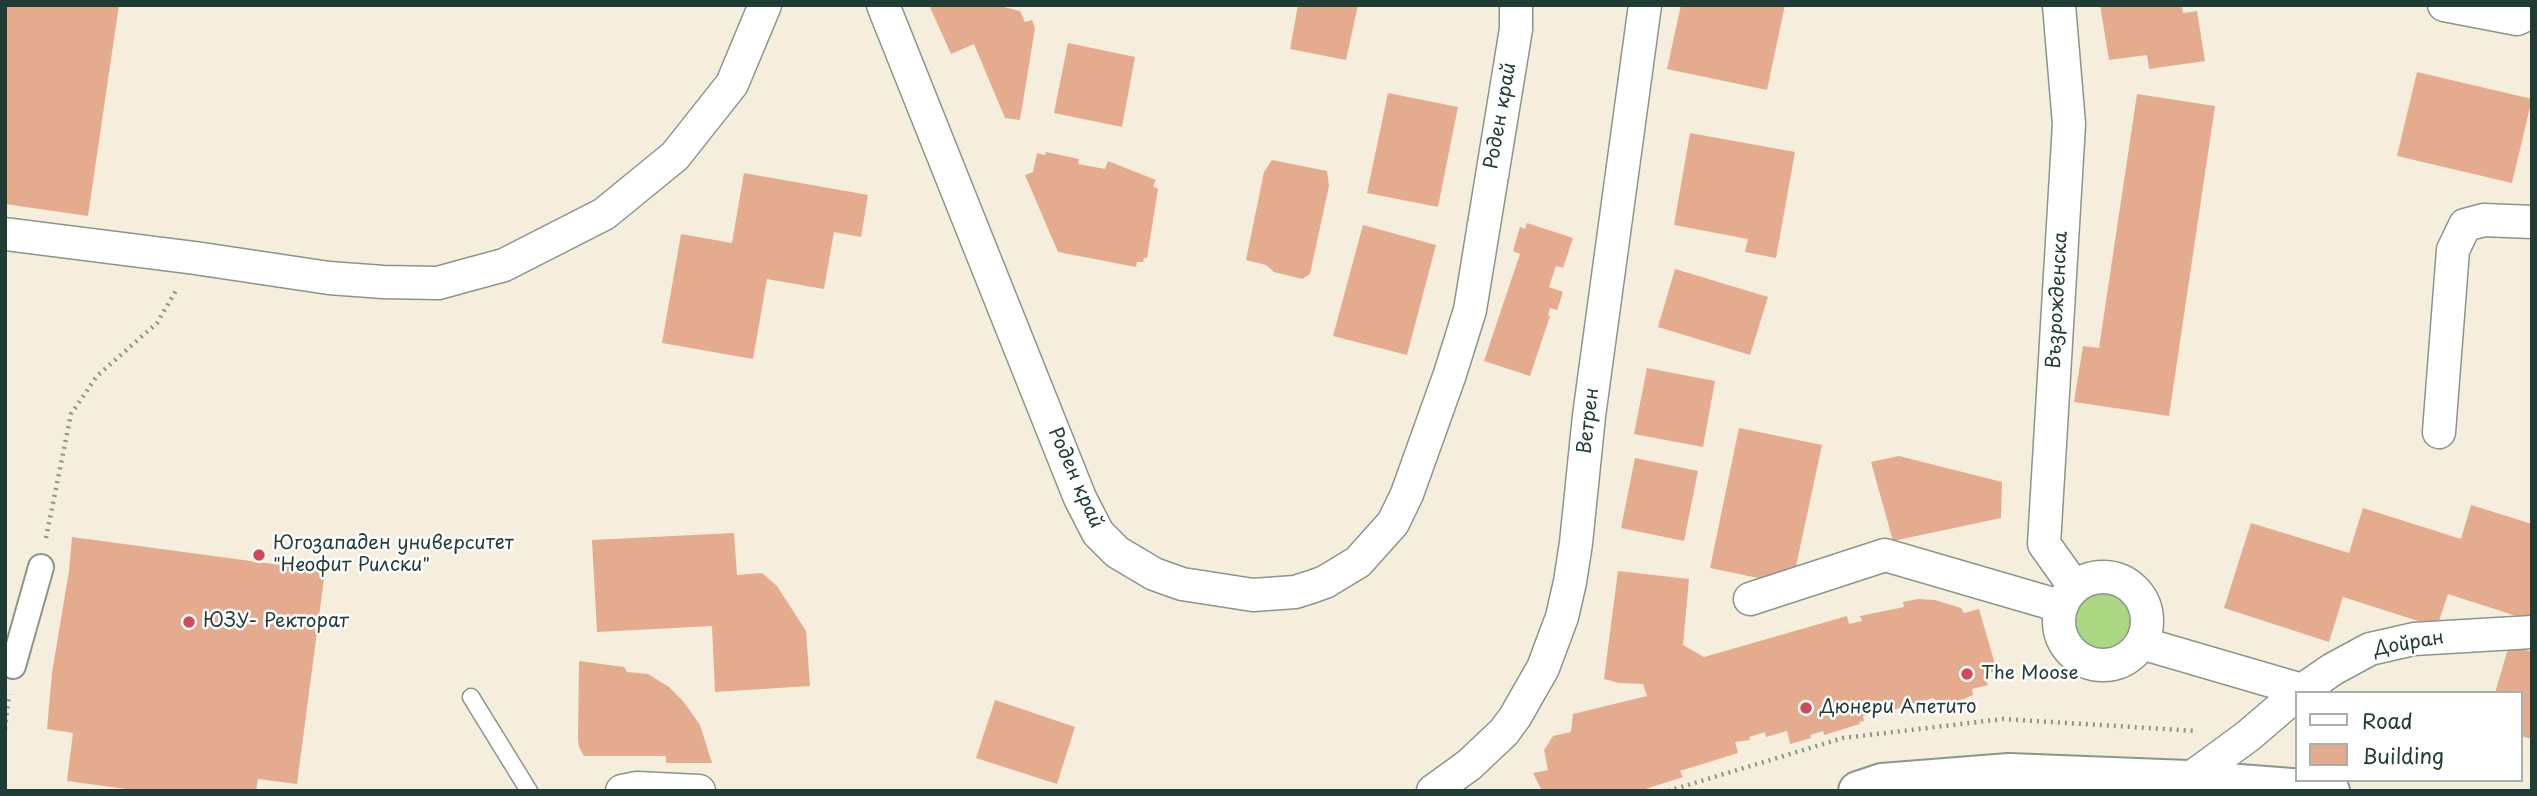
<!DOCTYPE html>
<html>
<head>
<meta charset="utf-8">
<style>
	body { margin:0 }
	#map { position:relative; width:2537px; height:796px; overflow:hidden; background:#f5eedc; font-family:"Playpen Sans",sans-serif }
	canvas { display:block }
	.frame { position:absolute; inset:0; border:7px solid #1f3d34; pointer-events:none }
	.legend { position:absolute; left:2295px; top:691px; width:228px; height:91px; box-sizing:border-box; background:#fff; border:2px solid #a5b1ae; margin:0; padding:9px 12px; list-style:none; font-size:21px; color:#1f3d34 }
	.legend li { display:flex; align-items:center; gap:14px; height:35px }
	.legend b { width:35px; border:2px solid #a5b1ae }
</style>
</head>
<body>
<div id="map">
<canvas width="2537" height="796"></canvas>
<div class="frame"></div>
<ul class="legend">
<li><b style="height:9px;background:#fff"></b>Road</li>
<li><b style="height:19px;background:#e4ab8e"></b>Building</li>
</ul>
</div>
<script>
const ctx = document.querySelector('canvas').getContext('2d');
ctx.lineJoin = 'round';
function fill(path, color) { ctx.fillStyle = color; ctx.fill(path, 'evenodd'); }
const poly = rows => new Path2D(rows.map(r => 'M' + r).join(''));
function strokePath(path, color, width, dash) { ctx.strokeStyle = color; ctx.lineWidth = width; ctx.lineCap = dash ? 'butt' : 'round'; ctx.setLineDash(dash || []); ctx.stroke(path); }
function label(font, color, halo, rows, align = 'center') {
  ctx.font = font + ' "Playpen Sans",sans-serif'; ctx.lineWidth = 5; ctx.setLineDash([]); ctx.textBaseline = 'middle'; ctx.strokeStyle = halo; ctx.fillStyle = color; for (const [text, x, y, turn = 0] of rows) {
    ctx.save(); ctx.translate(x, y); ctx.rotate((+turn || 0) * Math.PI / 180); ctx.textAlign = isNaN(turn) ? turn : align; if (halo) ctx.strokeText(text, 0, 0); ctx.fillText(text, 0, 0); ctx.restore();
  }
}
fill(poly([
	'2075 622a28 28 0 1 1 56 0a28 28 0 1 1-56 0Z'
]), '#abd783');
fill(poly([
	[5,5,119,5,88,216,5,204],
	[929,5,996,5,1020,11,1025,22,1032,20,1035,28,1020,120,1005,118,974,44,951,54],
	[1298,5,1358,5,1346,60,1290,49],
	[1681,5,1785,5,1767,90,1667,69],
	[2100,5,2182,5,2183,13,2197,11,2205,61,2149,69,2147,55,2109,60],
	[1068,43,1135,57,1122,127,1054,113],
	[2417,72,2532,99,2512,183,2397,156],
	[1388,93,1458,107,1438,207,1367,193],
	[2137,94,2215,106,2169,416,2074,402,2083,346,2099,348],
	[1690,133,1795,152,1776,258,1745,252,1748,239,1674,225],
	[1046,152,1079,159,1078,164,1105,169,1108,161,1156,180,1153,186,1158,189,1147,258,1144,258,1143,262,1137,262,1136,267,1058,252,1025,175,1033,172,1037,153,1045,155],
	[1272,160,1327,171,1329,186,1310,274,1302,279,1274,272,1266,265,1246,260,1264,172],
	[744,173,868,195,861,237,834,232,824,289,767,279,753,359,662,343,681,234,732,243],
	[1527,223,1573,238,1563,268,1556,266,1549,287,1563,292,1557,310,1550,308,1548,315,1550,316,1530,376,1484,361,1520,254,1513,251,1520,227,1525,229],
	[1363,225,1436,245,1407,355,1333,336],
	[1675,269,1768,297,1750,355,1658,327],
	[1647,368,1715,381,1703,447,1634,434],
	[1739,428,1822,445,1792,585,1710,568],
	[1899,456,2002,482,2001,518,1893,541,1871,462],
	[1635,458,1698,471,1684,541,1621,528],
	[2471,505,2532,524,2532,621,2448,594,2437,627,2343,597,2329,642,2224,608,2251,523,2349,553,2363,508,2461,539],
	[734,533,737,575,762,573,777,586,806,631,810,686,715,692,712,626,597,632,592,540],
	[72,537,325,571,297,784,258,779,256,791,141,791,67,781,73,733,47,729,52,673,69,571],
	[1618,571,1689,579,1683,645,1704,657,1847,616,1849,624,1862,621,1860,616,1904,607,1903,602,1918,599,1935,600,1961,608,1964,613,1979,609,1997,671,1984,674,1988,685,1972,689,1973,695,1954,703,1942,705,1933,698,1876,715,1875,713,1863,716,1864,721,1859,722,1860,724,1824,735,1823,731,1810,735,1811,738,1790,744,1787,731,1766,737,1765,732,1749,737,1750,740,1735,742,1738,753,1680,771,1683,777,1639,791,1542,791,1533,773,1548,770,1544,750,1553,736,1571,732,1573,714,1647,696,1643,684,1619,683,1604,679],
	[2509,645,2532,652,2532,739,2521,736,2521,693,2495,693],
	[579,661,624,667,627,672,648,674,669,687,683,701,700,725,712,763,666,763,666,756,584,756,579,747,578,739],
	[995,700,1075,727,1057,784,976,758]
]), '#e4ab8e');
const service = poly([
	[471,697,529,791]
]);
const pedestrian = poly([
	[13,666,41,567]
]);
const minor = poly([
	[883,5,1080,498,1098,533,1117,552,1154,574,1182,584,1253,595,1295,592,1311,587,1325,582,1358,562,1393,523,1407,494,1450,374,1470,310,1516,29,1516,5],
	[2059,5,2069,124,2044,544,2074,586],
	[2444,5,2517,19,2532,12],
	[5,234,195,258,329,278,383,282,438,283,504,265,604,214,675,156,732,84,765,5],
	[2439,432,2453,250,2465,225,2484,220,2532,222],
	'2059 621a44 44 0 1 1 88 0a44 44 0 1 1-88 0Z',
	[1750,599,1885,555,2060,606],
	[2141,643,2302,690],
	[2298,693,2333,669,2370,649,2414,639,2532,632],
	[622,791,637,788,699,791],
	[1433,791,1469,765,1504,732,1515,717,1543,668,1562,617,1570,582,1576,543,1589,416,1645,5],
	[2186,791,2188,780,2248,736,2297,694]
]);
const tertiary = poly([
	[1858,791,1882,783,2009,773,2188,780,2330,791]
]);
strokePath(service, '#8a9688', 19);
strokePath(pedestrian, '#8a9688', 28);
strokePath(minor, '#8a9688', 35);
strokePath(tertiary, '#8a9688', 42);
strokePath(poly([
	[46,538,71,414,97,376,157,323,177,289],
	[5,729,9,694],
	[1668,791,1843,738,2003,719,2197,731]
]), '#8a9688', 4.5, [2, 5]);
strokePath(service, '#fff', 16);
strokePath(pedestrian, '#fff', 24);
strokePath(minor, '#fff', 32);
strokePath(tertiary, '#fff', 38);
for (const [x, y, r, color] of [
	[259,555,7,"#d1495b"],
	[189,622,7,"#d1495b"],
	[1967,674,7,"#d1495b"],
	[1806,708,7,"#d1495b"]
]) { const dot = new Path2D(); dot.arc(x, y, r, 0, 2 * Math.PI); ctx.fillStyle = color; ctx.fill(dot); strokePath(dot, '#fff', 2.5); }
label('19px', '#1f3d34', '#fff', [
	["Роден край",1501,116,-80],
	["Възрожденска",2058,300,-87],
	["Ветрен",1589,421,-83],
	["Роден край",1075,478,66],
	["Дойран",2409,644,-10]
]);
label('19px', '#1f3d34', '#fff', [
	["Югозападен университет",273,544],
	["\"Неофит Рилски\"",273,566],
	["ЮЗУ- Ректорат",203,622],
	["The Moose",1981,674],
	["Дюнери Апетито",1820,708]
], 'left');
</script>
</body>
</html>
